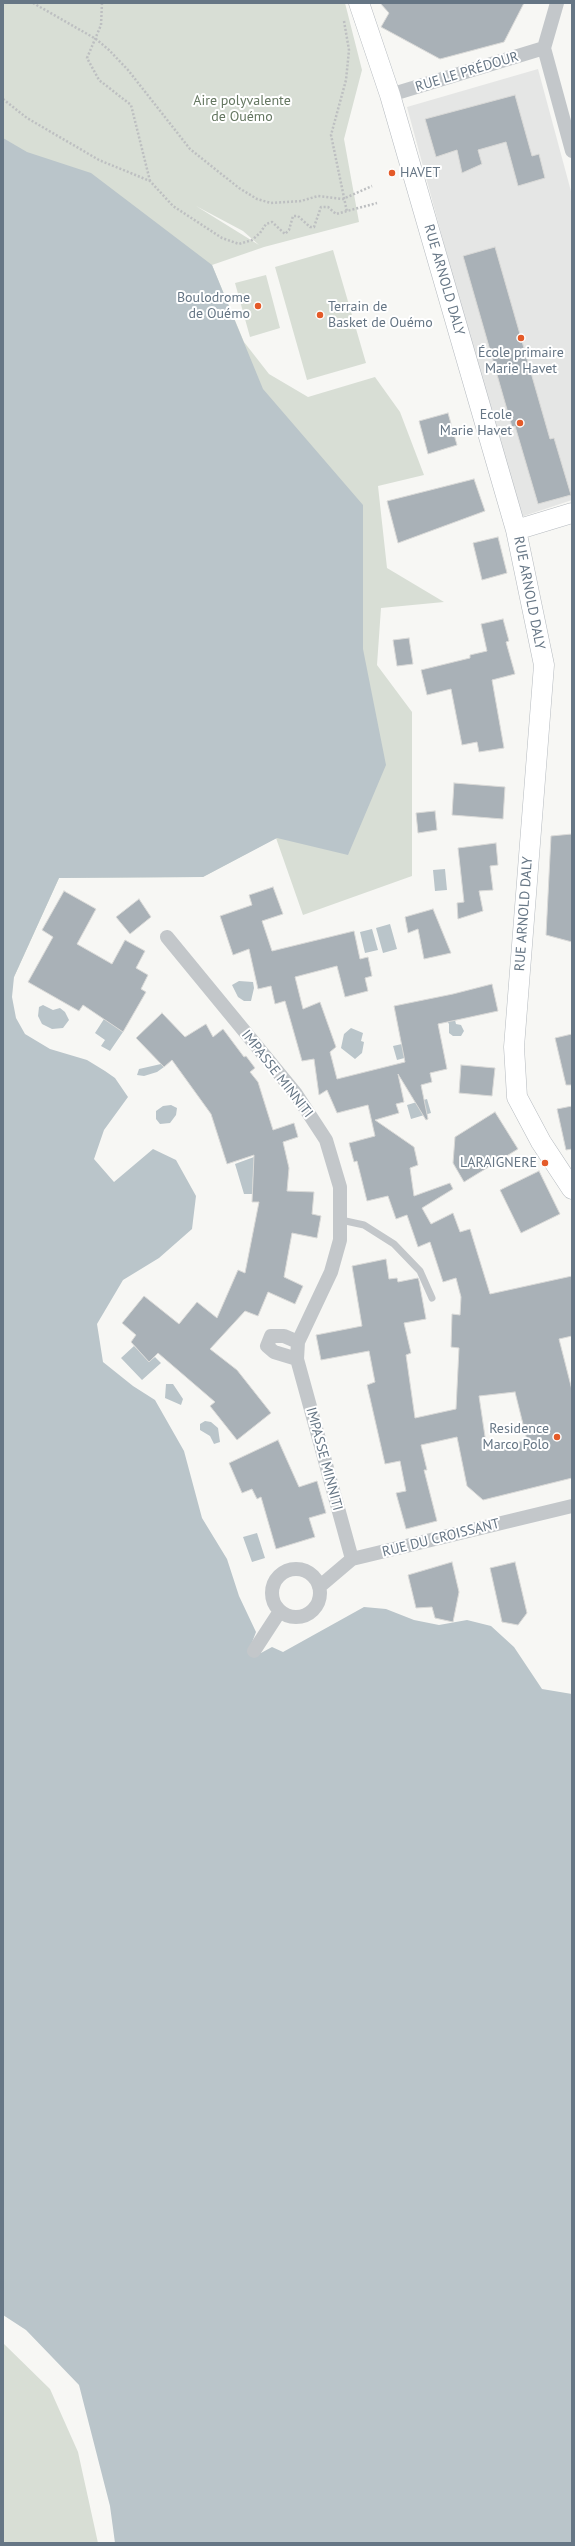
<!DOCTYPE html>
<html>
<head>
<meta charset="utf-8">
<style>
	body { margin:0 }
	#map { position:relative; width:575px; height:2546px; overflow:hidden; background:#f7f7f4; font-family:"PT Sans",sans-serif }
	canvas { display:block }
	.frame { position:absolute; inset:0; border:4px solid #667685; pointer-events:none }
</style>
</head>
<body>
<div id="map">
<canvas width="575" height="2546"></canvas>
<div class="frame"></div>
</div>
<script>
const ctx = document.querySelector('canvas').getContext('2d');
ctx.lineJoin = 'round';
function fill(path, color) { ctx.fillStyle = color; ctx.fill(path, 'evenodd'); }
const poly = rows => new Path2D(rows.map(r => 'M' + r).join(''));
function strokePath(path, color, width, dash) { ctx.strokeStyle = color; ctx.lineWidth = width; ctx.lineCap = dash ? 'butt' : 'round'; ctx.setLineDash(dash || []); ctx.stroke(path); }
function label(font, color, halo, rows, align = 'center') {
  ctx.font = font + ' "PT Sans",sans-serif'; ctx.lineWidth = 4; ctx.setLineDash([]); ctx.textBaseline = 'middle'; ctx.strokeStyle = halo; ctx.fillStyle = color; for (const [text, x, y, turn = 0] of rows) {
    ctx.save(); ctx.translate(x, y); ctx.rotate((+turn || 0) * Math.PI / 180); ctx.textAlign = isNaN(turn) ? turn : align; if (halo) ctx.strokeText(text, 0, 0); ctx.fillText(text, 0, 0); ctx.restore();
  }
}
fill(poly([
	[538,69,572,195,572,500,518,518,407,107]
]), '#e5e6e5');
fill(poly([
	[3,3,345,3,362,70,344,139,359,222,264,247,212,265,244,342,269,374,308,397,375,377,400,412,424,475,378,486,387,568,444,602,381,608,377,665,412,712,412,876,303,915,276,838,203,877,59,878,14,977,3,970],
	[196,206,243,231,259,245],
	[333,250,366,363,307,380,275,267],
	[266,275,280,328,250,337,235,283],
	[3,2343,50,2389,78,2452,98,2543,3,2543]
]), '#d8ded5');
fill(poly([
	[3,138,27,152,91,173,212,265,263,389,363,505,363,649,386,765,348,855,277,838,203,877,59,878,14,977,12,997,16,1018,25,1034,50,1049,87,1060,105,1071,115,1078,128,1097,104,1130,94,1159,114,1182,153,1149,176,1160,196,1196,192,1229,159,1258,123,1280,97,1324,103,1362,133,1386,155,1400,184,1451,202,1518,227,1559,239,1596,256,1632,251,1645,261,1653,272,1647,283,1652,364,1607,386,1609,414,1620,439,1625,467,1620,491,1626,514,1647,542,1689,572,1694,572,2543,115,2543,110,2506,79,2385,26,2330,3,2315],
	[445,869,447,890,435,891,433,870],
	[390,924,397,949,383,953,376,928],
	[372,929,378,950,365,953,360,932],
	[239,981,253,982,254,988,251,1001,244,1001,238,997,232,985],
	[43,1005,53,1010,60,1008,65,1012,69,1020,63,1028,52,1029,42,1024,38,1016,39,1007],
	[454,1016,456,1024,461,1025,464,1031,461,1036,453,1036,449,1033,449,1024,445,1018],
	[104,1019,123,1032,110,1051,101,1046,105,1040,95,1033],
	[351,1028,363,1033,361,1041,364,1042,362,1053,355,1059,341,1048,344,1034],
	[420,1040,419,1054,397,1060,393,1046],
	[161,1064,164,1067,157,1072,144,1076,137,1075,139,1069],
	[427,1099,431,1113,411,1119,407,1105],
	[171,1105,177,1108,176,1115,170,1123,160,1124,156,1119,156,1111,163,1106],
	[254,1157,252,1194,244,1194,235,1164],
	[134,1346,149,1362,155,1357,161,1363,142,1380,121,1358],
	[166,1384,173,1384,183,1399,181,1405,165,1398],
	[205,1421,211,1422,218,1428,220,1442,214,1444,210,1436,200,1430,200,1424],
	[257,1533,265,1558,252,1562,243,1537]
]), '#bac5ca');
const building = poly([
	[380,3,524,3,504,42,440,59,381,27,389,13,380,3],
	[515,95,532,156,539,154,545,178,518,186,506,142,478,150,482,164,462,173,457,150,436,157,425,119,515,95],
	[495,247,550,439,554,438,571,495,538,504,515,426,512,427,463,256,495,247],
	[448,413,457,445,428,454,419,421,448,413],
	[474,479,485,511,398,543,387,501,474,479],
	[498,537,507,573,482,580,473,543,498,537],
	[503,619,509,641,506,642,515,674,492,680,504,748,479,752,477,742,462,745,451,689,427,695,421,670,470,658,470,655,487,651,481,624,503,619],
	[409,638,413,664,397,666,393,640,409,638],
	[454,783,505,787,503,819,452,815,454,783],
	[435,811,437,830,418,833,416,813,435,811],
	[572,834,572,942,546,935,551,836,572,834],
	[496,843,498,865,490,866,493,890,479,891,483,911,458,919,457,903,464,902,458,848,496,843],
	[273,887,283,914,262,921,272,951,354,931,360,959,368,957,372,976,365,978,368,991,345,997,337,966,295,977,303,1009,320,1002,336,1047,330,1052,337,1079,405,1062,394,1006,453,994,492,984,498,1011,438,1024,447,1069,430,1073,432,1082,421,1085,428,1119,426,1120,398,1074,404,1102,396,1104,399,1113,375,1120,414,1147,418,1165,410,1168,414,1196,450,1183,453,1189,422,1208,431,1224,453,1213,460,1232,470,1229,490,1294,572,1276,572,1336,559,1339,572,1390,572,1478,483,1500,467,1486,457,1437,421,1445,427,1470,424,1470,437,1521,406,1529,396,1493,406,1491,400,1461,385,1464,367,1385,375,1382,369,1351,321,1360,316,1335,362,1326,352,1266,386,1259,389,1279,397,1278,398,1282,418,1278,419,1281,426,1319,404,1323,411,1353,406,1355,415,1418,456,1409,459,1348,451,1347,452,1314,460,1315,461,1297,456,1278,443,1282,430,1242,418,1247,407,1215,396,1219,388,1196,367,1201,357,1161,354,1162,349,1143,375,1136,368,1105,337,1113,327,1090,319,1095,314,1059,302,1061,285,1001,275,1004,271,986,258,989,249,949,233,955,220,916,252,905,249,895,273,887],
	[515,1392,527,1440,487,1450,479,1396,515,1392],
	[64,891,96,909,77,944,112,964,125,940,145,951,136,968,148,975,141,989,146,992,123,1032,83,1005,79,1011,28,982,53,937,42,930,64,891],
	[139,899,151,917,130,934,116,917,139,899],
	[433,909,451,953,424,959,418,929,408,933,405,917,433,909],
	[162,1013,185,1037,206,1024,213,1037,223,1029,244,1057,246,1056,255,1068,250,1072,258,1082,273,1130,294,1123,298,1137,283,1142,289,1168,287,1191,314,1192,312,1214,321,1216,317,1238,292,1233,284,1277,303,1286,295,1304,268,1292,258,1316,245,1311,210,1349,237,1370,271,1413,237,1440,210,1406,215,1402,158,1353,149,1362,131,1342,136,1335,122,1323,144,1296,179,1324,197,1302,217,1318,238,1270,245,1273,259,1202,252,1202,254,1155,227,1164,211,1114,172,1060,164,1067,136,1038,162,1013],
	[572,1034,572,1085,566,1085,555,1038,572,1034],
	[461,1065,495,1068,492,1096,459,1093,461,1065],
	[572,1106,572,1149,566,1150,557,1109,572,1106],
	[495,1112,518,1149,464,1182,453,1163,455,1137,495,1112],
	[539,1171,560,1214,521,1233,500,1190,539,1171],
	[278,1440,299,1487,317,1481,326,1513,309,1518,315,1537,276,1549,261,1497,257,1499,252,1489,242,1493,229,1463,278,1440],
	[452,1562,459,1592,453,1622,435,1618,432,1607,416,1608,408,1575,452,1562],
	[515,1562,527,1613,518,1625,502,1622,490,1568,515,1562]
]);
fill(building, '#a9b1b7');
strokePath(building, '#d9d9d7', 1);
const secondary = poly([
	[359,3,390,95,516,530,544,665,514,1047,517,1097,541,1142,572,1189],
	[516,530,572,513]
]);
strokePath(secondary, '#b5babf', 21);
strokePath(poly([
	[33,3,96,39,109,50,128,70,190,149,239,188,257,199,271,203,301,201,318,196,343,199,372,186],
	[102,3,101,25,87,58,99,80,131,105,150,181],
	[344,21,349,50,346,80,331,135,347,212],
	[3,99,27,118,99,160,150,181,173,206,222,238,239,244,252,240,260,233,266,224,272,222,285,234,289,230,293,216,298,216,310,227,314,227,321,207,328,207,336,214,377,203]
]), '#bdbfc1', 2.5, [2, 2]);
strokePath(poly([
	[341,1220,364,1225,394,1244,420,1271,432,1298]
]), '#c3c7ca', 7);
strokePath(poly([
	[557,3,544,48,572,151],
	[390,95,544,48],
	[167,937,296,1094,326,1140,340,1187,340,1240,331,1272,298,1342,297,1359,352,1559],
	[297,1359,274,1352,267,1346,271,1336,284,1336,298,1342],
	'272 1593a24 24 0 1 1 48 0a24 24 0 1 1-48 0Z',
	[319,1587,352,1559,572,1506],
	[254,1651,280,1611]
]), '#c3c7ca', 14);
strokePath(secondary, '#fff', 20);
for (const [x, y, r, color] of [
	[392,173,4,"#e45a28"],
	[258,306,4,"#e45a28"],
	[320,315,4,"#e45a28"],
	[521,338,4,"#e45a28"],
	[520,423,4,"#e45a28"],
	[545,1163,4,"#e45a28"],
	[557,1437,4,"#e45a28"]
]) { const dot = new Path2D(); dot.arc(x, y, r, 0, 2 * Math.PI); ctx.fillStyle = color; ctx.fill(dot); strokePath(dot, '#fff', 1.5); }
label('14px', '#667685', '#fff', [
	["RUE LE PRÉDOUR",467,72,-17],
	["RUE ARNOLD DALY",444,280,74],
	["RUE ARNOLD DALY",529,593,79],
	["RUE ARNOLD DALY",524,914,-86],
	["IMPASSE MINNITI",277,1074,52],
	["IMPASSE MINNITI",324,1459,75],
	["RUE DU CROISSANT",441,1538,-14]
]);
label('14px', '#657761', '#fff', [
	["Aire polyvalente",242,101],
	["de Ouémo",242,117]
]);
label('14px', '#667685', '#fff', [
	["HAVET",400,173,"left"],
	["Boulodrome",250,298],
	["de Ouémo",250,314],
	["Terrain de",328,307,"left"],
	["Basket de Ouémo",328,323,"left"],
	["École primaire",521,353,"center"],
	["Marie Havet",521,369,"center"],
	["Ecole",512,415],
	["Marie Havet",512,431],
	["LARAIGNERE",537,1163],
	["Residence",549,1429],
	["Marco Polo",549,1445]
], 'right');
</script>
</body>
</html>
